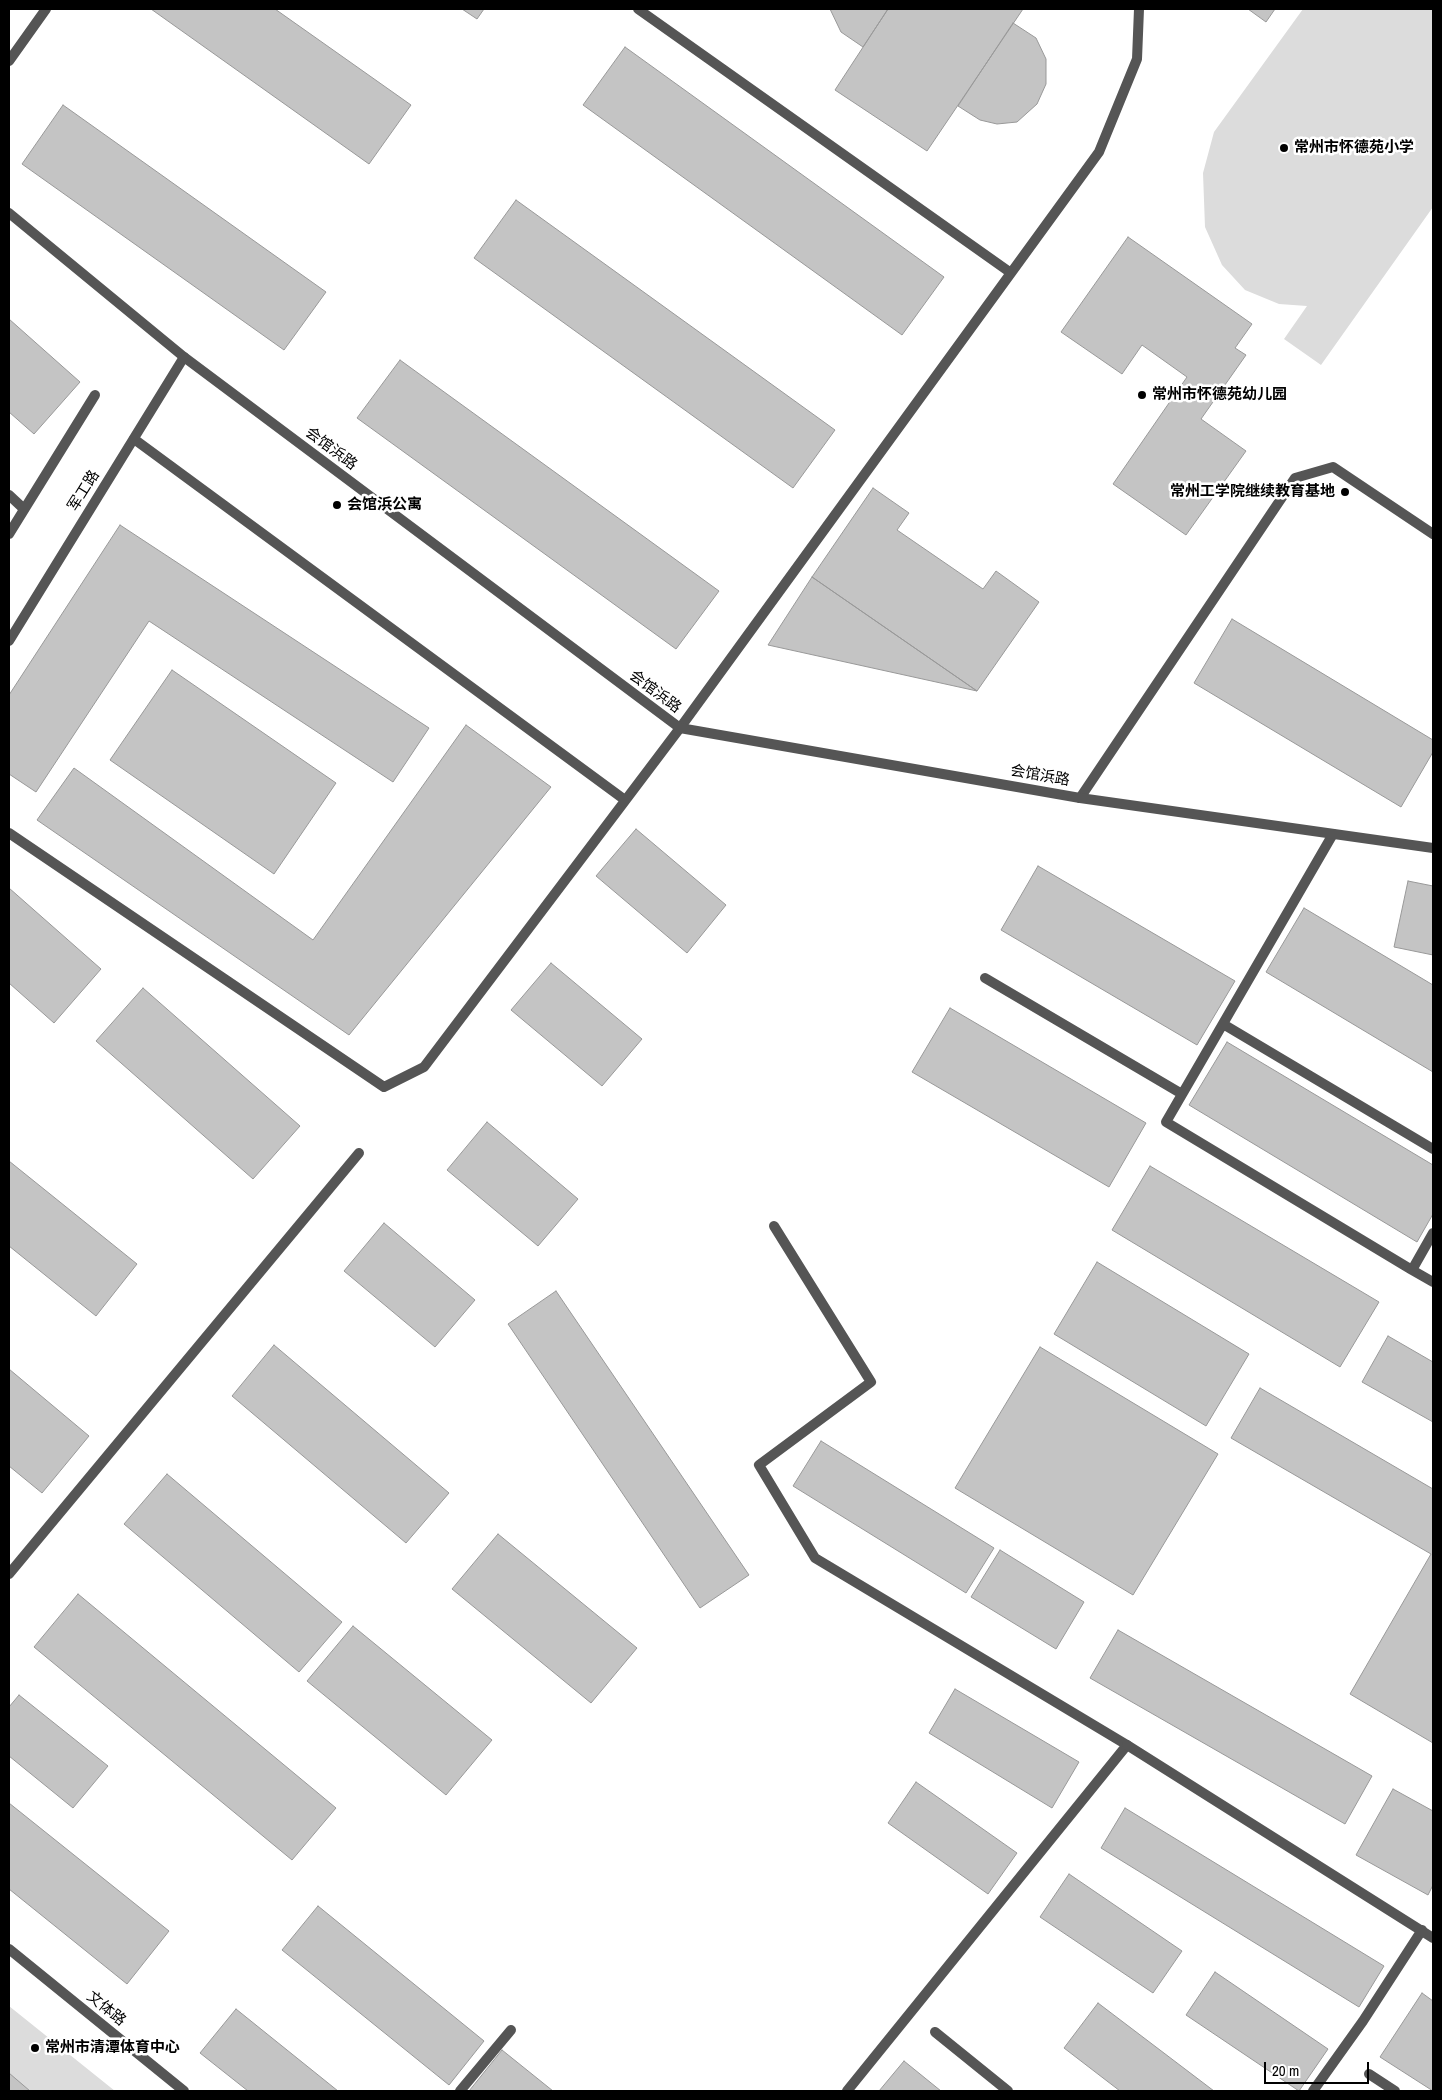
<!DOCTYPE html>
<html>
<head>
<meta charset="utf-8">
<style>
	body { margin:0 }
	#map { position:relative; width:1442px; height:2100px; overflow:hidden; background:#fff; font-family:"Archivo Narrow",sans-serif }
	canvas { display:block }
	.frame { position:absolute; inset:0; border:10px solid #000; pointer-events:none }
	.scale { position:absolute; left:1264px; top:2062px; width:105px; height:22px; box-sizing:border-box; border:2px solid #000; border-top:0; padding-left:6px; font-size:15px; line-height:18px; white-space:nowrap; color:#000; -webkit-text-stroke:4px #fff; paint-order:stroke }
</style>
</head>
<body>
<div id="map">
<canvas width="1442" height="2100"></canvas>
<div class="frame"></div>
<div class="scale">20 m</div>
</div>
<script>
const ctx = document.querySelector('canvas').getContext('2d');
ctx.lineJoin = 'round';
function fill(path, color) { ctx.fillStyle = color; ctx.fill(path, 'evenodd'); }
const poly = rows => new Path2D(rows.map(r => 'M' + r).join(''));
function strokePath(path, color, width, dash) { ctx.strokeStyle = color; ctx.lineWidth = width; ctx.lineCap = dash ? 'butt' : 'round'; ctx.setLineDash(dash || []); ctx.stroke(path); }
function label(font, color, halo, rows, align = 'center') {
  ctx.font = font + ' "Archivo Narrow","Noto Sans SC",sans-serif'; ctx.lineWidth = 5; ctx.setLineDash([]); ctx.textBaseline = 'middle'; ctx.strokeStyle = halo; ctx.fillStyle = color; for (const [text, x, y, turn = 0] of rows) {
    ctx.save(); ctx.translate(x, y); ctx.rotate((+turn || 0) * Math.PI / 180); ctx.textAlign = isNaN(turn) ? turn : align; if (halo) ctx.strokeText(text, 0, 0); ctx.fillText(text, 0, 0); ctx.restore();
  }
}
fill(poly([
	[1303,9,1433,9,1433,207,1321,365,1284,339,1307,306,1279,304,1245,290,1222,265,1205,227,1203,173,1214,132],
	[9,2006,115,2091,9,2091]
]), '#dcdcdc');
const building = poly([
	[151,9,275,9,411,105,369,164,151,9],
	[462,9,484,9,477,19,462,9],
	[830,9,888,9,863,47,841,32,830,9],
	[888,9,1023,9,927,151,835,90,888,9],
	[1248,9,1275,9,1266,22,1248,9],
	[1013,23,1036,38,1046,59,1046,84,1037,104,1017,122,997,124,980,120,958,106,1013,23],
	[625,47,944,277,902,335,583,105,625,47],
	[63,105,326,292,284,350,22,164,63,105],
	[516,200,835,430,793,488,474,258,516,200],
	[1128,237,1252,324,1235,348,1246,355,1201,419,1246,451,1186,535,1113,484,1187,377,1142,345,1122,374,1061,332,1128,237],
	[9,319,80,382,34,434,9,412,9,319],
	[400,360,719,591,676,649,357,418,400,360],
	[873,488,909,513,897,530,983,589,996,571,1039,602,977,691,812,577,873,488],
	[120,525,429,728,393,782,149,621,36,792,9,774,9,695,120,525],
	[812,577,977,691,768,645,812,577],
	[1232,619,1433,740,1433,752,1401,807,1194,683,1232,619],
	[172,670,336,783,274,874,110,760,172,670],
	[466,725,551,787,349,1035,37,820,74,768,313,940,466,725],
	[636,829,726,905,687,953,596,876,636,829],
	[1038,866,1235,981,1197,1045,1001,930,1038,866],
	[1408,881,1433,886,1433,955,1394,947,1408,881],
	[9,888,101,969,54,1023,9,983,9,888],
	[1304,908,1433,985,1433,1072,1266,972,1304,908],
	[551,963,642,1039,602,1086,511,1010,551,963],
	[143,988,300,1126,253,1179,96,1041,143,988],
	[950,1008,1146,1123,1109,1187,912,1072,950,1008],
	[1227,1042,1433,1165,1433,1214,1417,1242,1189,1105,1227,1042],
	[487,1122,578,1199,538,1246,447,1170,487,1122],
	[9,1161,137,1264,96,1316,9,1246,9,1161],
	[1150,1166,1379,1302,1340,1367,1112,1230,1150,1166],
	[384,1223,475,1300,435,1347,344,1271,384,1223],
	[1097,1262,1249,1354,1206,1426,1054,1334,1097,1262],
	[556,1291,749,1575,700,1608,508,1324,556,1291],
	[1388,1336,1433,1362,1433,1422,1362,1382,1388,1336],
	[274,1345,449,1493,406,1543,232,1396,274,1345],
	[1040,1347,1218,1454,1133,1595,955,1488,1040,1347],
	[9,1369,89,1436,42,1493,9,1466,9,1369],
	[1260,1388,1433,1489,1433,1743,1350,1694,1431,1554,1231,1438,1260,1388],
	[821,1441,994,1548,966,1593,793,1486,821,1441],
	[167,1474,342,1622,299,1672,124,1524,167,1474],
	[498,1534,637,1648,591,1703,452,1589,498,1534],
	[1000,1550,1084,1602,1056,1649,971,1597,1000,1550],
	[78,1594,336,1808,292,1860,34,1647,78,1594],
	[353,1626,492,1740,446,1795,307,1681,353,1626],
	[1118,1630,1372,1776,1345,1824,1090,1678,1118,1630],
	[955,1689,1079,1762,1052,1808,929,1733,955,1689],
	[19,1695,108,1766,73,1808,9,1756,9,1707,19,1695],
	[916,1782,1017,1853,988,1894,888,1823,916,1782],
	[1393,1789,1433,1811,1433,1885,1428,1895,1356,1855,1393,1789],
	[9,1803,169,1931,127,1984,9,1889,9,1803],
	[1125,1808,1384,1966,1359,2007,1101,1848,1125,1808],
	[1069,1874,1182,1951,1153,1993,1040,1917,1069,1874],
	[318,1906,484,2041,449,2085,282,1950,318,1906],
	[1215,1972,1328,2049,1299,2091,1186,2015,1215,1972],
	[1422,1993,1433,2001,1433,2091,1380,2057,1422,1993],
	[1098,2003,1214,2091,1120,2091,1064,2048,1098,2003],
	[236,2009,338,2091,248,2091,200,2053,236,2009],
	[502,2050,553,2091,469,2091,502,2050],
	[904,2061,941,2091,879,2091,904,2061],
	[9,2073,30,2091,9,2091,9,2073]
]);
fill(building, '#c4c4c4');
strokePath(building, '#999', 1);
strokePath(poly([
	[638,9,1011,273],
	[9,61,46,9],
	[134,439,625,800],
	[9,495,24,509],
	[9,534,95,395],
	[1080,798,1295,478,1333,467,1433,534],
	[9,833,384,1087,424,1067,680,728,1099,152,1137,59,1139,9],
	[1333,834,1166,1122,1412,1270,1433,1233],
	[985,978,1182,1094],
	[1223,1024,1433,1149],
	[774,1226,871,1382,759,1465,815,1558,1127,1745,847,2091],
	[1412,1270,1433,1282],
	[9,1574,359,1153],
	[935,2032,1008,2091],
	[1369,2074,1395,2091],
	[460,2091,511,2030],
	[1313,2091,1363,2021,1422,1930]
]), '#555', 10);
strokePath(poly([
	[9,641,184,357],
	[1127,1745,1433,1938],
	[9,1949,184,2091]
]), '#555', 10);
strokePath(poly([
	[9,213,184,357,680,728,1080,798,1433,848]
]), '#555', 10);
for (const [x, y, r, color] of [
	[1284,148,5,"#000"],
	[1142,395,5,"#000"],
	[1345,492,5,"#000"],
	[337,505,5,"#000"],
	[35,2048,5,"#000"]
]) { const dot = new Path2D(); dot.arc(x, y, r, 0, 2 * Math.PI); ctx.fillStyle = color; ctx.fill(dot); strokePath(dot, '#fff', 2); }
label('bold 15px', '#000', '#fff', [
	["常州市怀德苑小学",1294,148],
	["常州市怀德苑幼儿园",1152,395],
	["常州工学院继续教育基地",1335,492,"right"],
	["会馆浜公寓",347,505],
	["常州市清潭体育中心",45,2048]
], 'left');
label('15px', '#000', '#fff', [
	["会馆浜路",331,449,37],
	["军工路",84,491,-58],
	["会馆浜路",655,692,37],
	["会馆浜路",1040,776,10],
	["文体路",106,2009,39]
]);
</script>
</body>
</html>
